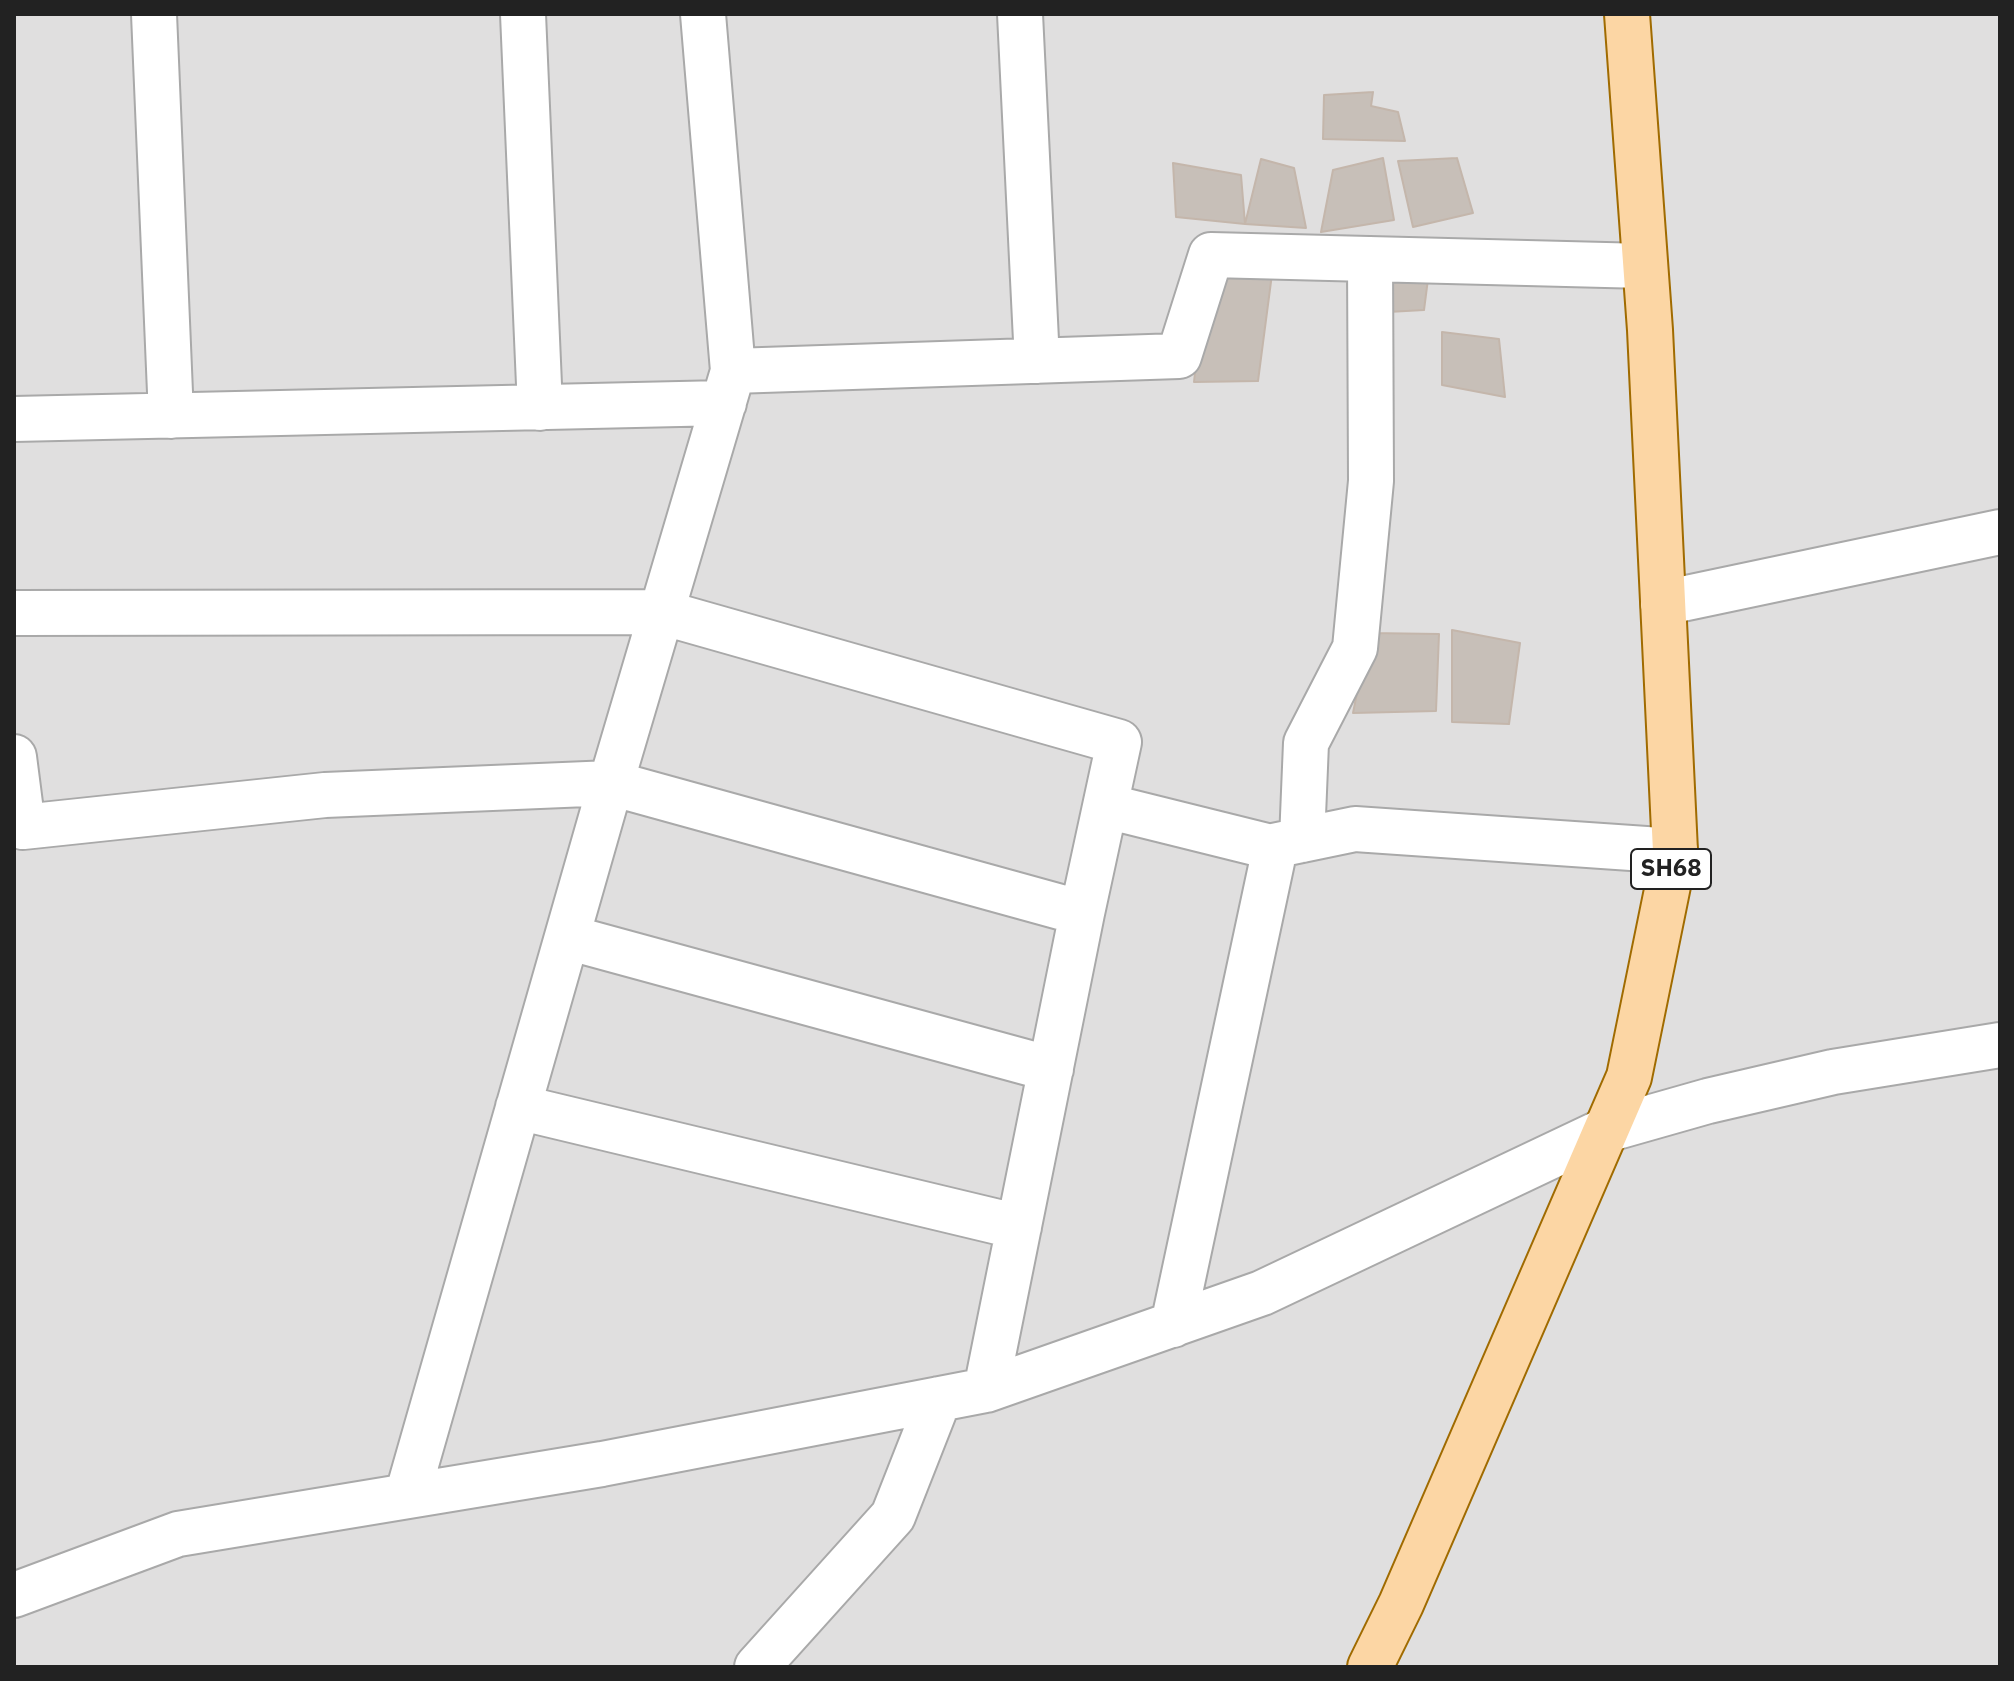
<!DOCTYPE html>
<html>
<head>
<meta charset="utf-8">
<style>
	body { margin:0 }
	#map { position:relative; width:2014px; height:1681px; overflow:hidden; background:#f2efe9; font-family:"IBM Plex Sans",sans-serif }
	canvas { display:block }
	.frame { position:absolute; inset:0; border:16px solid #222; pointer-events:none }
</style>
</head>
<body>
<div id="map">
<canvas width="2014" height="1681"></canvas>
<div class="frame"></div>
</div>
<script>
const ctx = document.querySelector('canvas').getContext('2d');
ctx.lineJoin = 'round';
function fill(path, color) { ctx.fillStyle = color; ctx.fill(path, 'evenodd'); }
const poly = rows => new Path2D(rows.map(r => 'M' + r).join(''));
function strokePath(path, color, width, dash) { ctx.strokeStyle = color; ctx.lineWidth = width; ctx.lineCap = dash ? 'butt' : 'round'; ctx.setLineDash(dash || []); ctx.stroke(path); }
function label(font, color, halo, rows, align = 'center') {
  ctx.font = font + ' "IBM Plex Sans",sans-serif'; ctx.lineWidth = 6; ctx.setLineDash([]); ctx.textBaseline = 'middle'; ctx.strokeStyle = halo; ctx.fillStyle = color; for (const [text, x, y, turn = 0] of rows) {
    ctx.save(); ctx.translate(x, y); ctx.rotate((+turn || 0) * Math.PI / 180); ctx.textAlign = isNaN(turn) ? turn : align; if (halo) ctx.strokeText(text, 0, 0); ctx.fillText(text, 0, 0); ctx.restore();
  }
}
fill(poly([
	[14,14,2000,14,2000,1667,14,1667]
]), '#e0dfdf');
const building = poly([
	[1373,92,1371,106,1398,112,1405,141,1323,139,1324,95,1373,92],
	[1383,158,1394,220,1321,232,1333,170,1383,158],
	[1457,158,1473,213,1413,227,1398,161,1457,158],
	[1261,159,1294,168,1306,228,1245,224,1261,159],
	[1173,163,1241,175,1245,224,1176,217,1173,163],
	[1378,259,1428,279,1424,310,1352,314,1347,284,1378,259],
	[1206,271,1272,274,1258,381,1194,382,1206,271],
	[1442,332,1499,339,1505,397,1442,385,1442,332],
	[1452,630,1520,643,1509,724,1452,722,1452,630],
	[1369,633,1439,634,1436,711,1353,713,1369,633]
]);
fill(building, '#c7bfb8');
strokePath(building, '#c4b6ab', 2);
const minor = poly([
	[154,14,171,416],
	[523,14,540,408],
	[703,14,733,371],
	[1020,14,1037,361],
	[14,419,724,403],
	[1663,603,2000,532],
	[14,613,661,612,1119,742,1082,913,986,1390],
	[14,757,23,827,325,795,611,783,1082,913],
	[1106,806,1275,848,1173,1325],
	[1302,840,1306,743,1355,648,1371,481,1370,259],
	[1273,846,1355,829,1675,851],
	[567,937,1051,1069],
	[518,1107,1019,1227],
	[407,1496,611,783,733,371,1179,356,1211,255,1645,266],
	[14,1595,178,1534,602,1464,986,1390,1262,1293,1606,1130,1708,1101,1833,1072,2000,1045],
	[757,1667,893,1516,939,1399]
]);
const major = poly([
	[1370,1667,1401,1604,1629,1077,1675,851,1650,330,1627,14]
]);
strokePath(minor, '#a9a9a9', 48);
strokePath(major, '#a06b00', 48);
strokePath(minor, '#fff', 44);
strokePath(major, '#fcd6a4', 44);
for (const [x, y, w] of [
	[1671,869,80]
]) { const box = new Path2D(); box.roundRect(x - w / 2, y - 20, w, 40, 6); ctx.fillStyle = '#fff'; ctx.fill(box); strokePath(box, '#222', 2); }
label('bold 24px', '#222', null, [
	["SH68",1671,869]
]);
</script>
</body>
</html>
